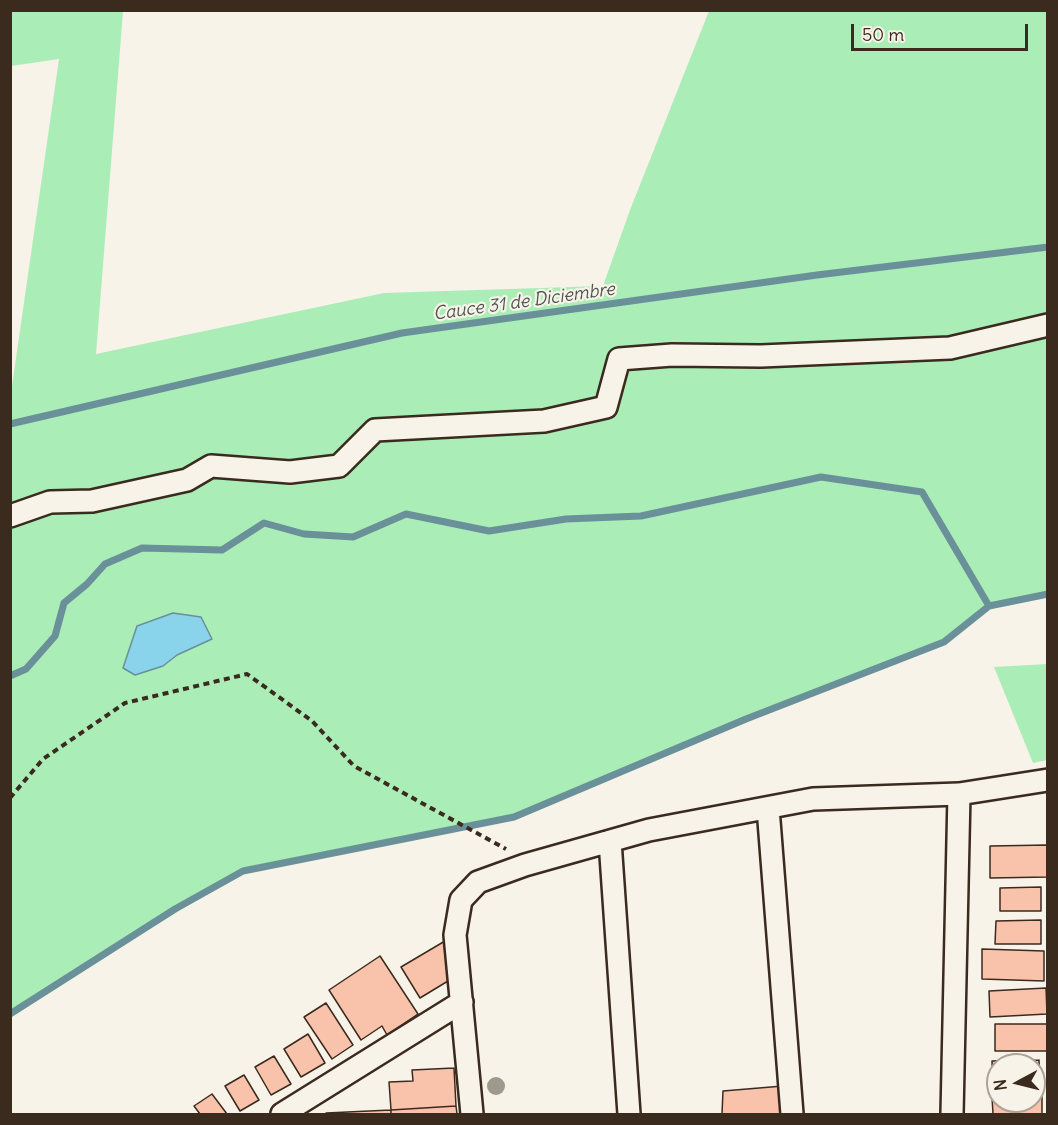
<!DOCTYPE html>
<html>
<head>
<meta charset="utf-8">
<style>
	body { margin:0 }
	#map { position:relative; width:1058px; height:1125px; overflow:hidden; background:#f7f3e8; font-family:Delius,sans-serif }
	canvas { display:block }
	.frame { position:absolute; inset:0; border:12px solid #3b2a1e; pointer-events:none }
	.north { position:absolute; left:986px; top:1053px; width:60px; height:60px; box-sizing:border-box; background:#f7f3e8; border:2px solid #aca397; border-radius:50%; rotate:263deg; font-size:16px; font-weight:700; line-height:24px; text-align:center; color:#3b2a1e }
	.north::after { content:''; display:block; margin:auto; width:21px; height:27px; background:#3b2a1e; clip-path:polygon(50% 0,100% 100%,50% 72%,0 100%) }
	.scale { position:absolute; left:851px; top:24px; width:177px; height:27px; box-sizing:border-box; border:3px solid #3b2a1e; border-top:0; padding-left:8px; font-size:18px; line-height:21px; white-space:nowrap; color:#3b2a1e; -webkit-text-stroke:4px #f7f3e8; paint-order:stroke }
</style>
</head>
<body>
<div id="map">
<canvas width="1058" height="1125"></canvas>
<div class="frame"></div>
<div class="north">N</div>
<div class="scale">50 m</div>
</div>
<script>
const ctx = document.querySelector('canvas').getContext('2d');
ctx.lineJoin = 'round';
function fill(path, color) { ctx.fillStyle = color; ctx.fill(path, 'evenodd'); }
const poly = rows => new Path2D(rows.map(r => 'M' + r).join(''));
function strokePath(path, color, width, dash) { ctx.strokeStyle = color; ctx.lineWidth = width; ctx.lineCap = dash ? 'butt' : 'round'; ctx.setLineDash(dash || []); ctx.stroke(path); }
function label(font, color, halo, rows, align = 'center') {
  ctx.font = font + ' Delius,sans-serif'; ctx.lineWidth = 4.5; ctx.setLineDash([]); ctx.textBaseline = 'middle'; ctx.strokeStyle = halo; ctx.fillStyle = color; for (const [text, x, y, turn = 0] of rows) {
    ctx.save(); ctx.translate(x, y); ctx.rotate((+turn || 0) * Math.PI / 180); ctx.textAlign = isNaN(turn) ? turn : align; if (halo) ctx.strokeText(text, 0, 0); ctx.fillText(text, 0, 0); ctx.restore();
  }
}
fill(poly([
	[11,11,123,11,96,354,384,293,603,286,630,210,709,11,1047,11,1047,594,989,606,944,642,746,719,514,817,243,871,11,1015,10,400,59,59,11,66],
	[1047,664,1047,760,1033,763,994,667]
]), '#aaedb7');
const water = poly([
	[173,613,201,617,212,639,177,655,163,666,135,675,123,668,137,626,173,613]
]);
fill(water, '#8ad4eb');
strokePath(water, '#6a9099', 1.5);
strokePath(poly([
	[10,424,402,333,817,275,1048,247],
	[10,676,26,669,55,636,64,603,87,584,105,564,142,548,222,550,264,523,304,534,353,537,406,514,489,531,566,519,641,516,821,477,922,492,989,606,1048,594],
	[10,1014,175,909,243,871,514,817,746,719,944,642,989,606]
]), '#6a9099', 7);
const building = poly([
	[1048,845,1048,877,990,878,990,846,1048,845],
	[1041,887,1041,911,1000,911,1000,888,1041,887],
	[1041,920,1041,944,995,944,996,921,1041,920],
	[445,941,448,981,420,998,401,967,445,941],
	[982,949,1044,951,1044,981,982,979,982,949],
	[380,956,418,1014,387,1035,382,1026,361,1040,329,990,380,956],
	[1046,988,1047,1014,990,1017,989,991,1046,988],
	[326,1003,353,1045,332,1059,304,1017,326,1003],
	[995,1024,1048,1024,1048,1051,995,1051,995,1024],
	[308,1034,325,1063,301,1077,284,1049,308,1034],
	[274,1056,291,1084,271,1095,255,1067,274,1056],
	[1039,1060,1040,1089,1034,1089,1034,1065,998,1065,998,1089,993,1089,992,1061,1039,1060],
	[454,1068,456,1106,391,1110,389,1082,413,1081,412,1070,454,1068],
	[244,1075,259,1100,240,1111,225,1086,244,1075],
	[783,1086,783,1114,722,1114,723,1091,783,1086],
	[212,1094,227,1114,200,1114,194,1106,212,1094],
	[1034,1096,1042,1096,1042,1114,993,1114,992,1097,998,1097,998,1101,1034,1101,1034,1096],
	[456,1106,457,1114,391,1114,391,1110,456,1106],
	[391,1110,391,1114,326,1114,326,1113,391,1110]
]);
fill(building, '#f9c3ab');
strokePath(building, '#3b2a1e', 1.5);
const street = poly([
	[10,516,50,502,92,501,187,480,211,466,290,472,339,466,375,430,544,421,606,407,619,359,672,355,761,356,950,348,1048,325],
	[768,808,792,1114],
	[610,841,629,1114],
	[282,1114,462,1002],
	[472,1114,455,935,461,900,478,882,525,865,649,830,813,799,959,794,1048,780],
	[952,1114,959,794]
]);
strokePath(street, '#3b2a1e', 26);
strokePath(poly([
	[10,798,43,759,125,703,247,674,312,721,354,766,506,849]
]), '#3b2a1e', 4, [6, 4.5]);
strokePath(street, '#f7f3e8', 21);
ctx.fillStyle = '#9c9a8a';
for (const [x, y] of [
	[496,1086]
]) { ctx.beginPath(); ctx.arc(x, y, 9, 0, 2 * Math.PI); ctx.fill(); }
label('italic 18px', '#4f5451', '#f7f3e8', [
	["Cauce 31 de Diciembre",524,302,-8]
]);
</script>
</body>
</html>
